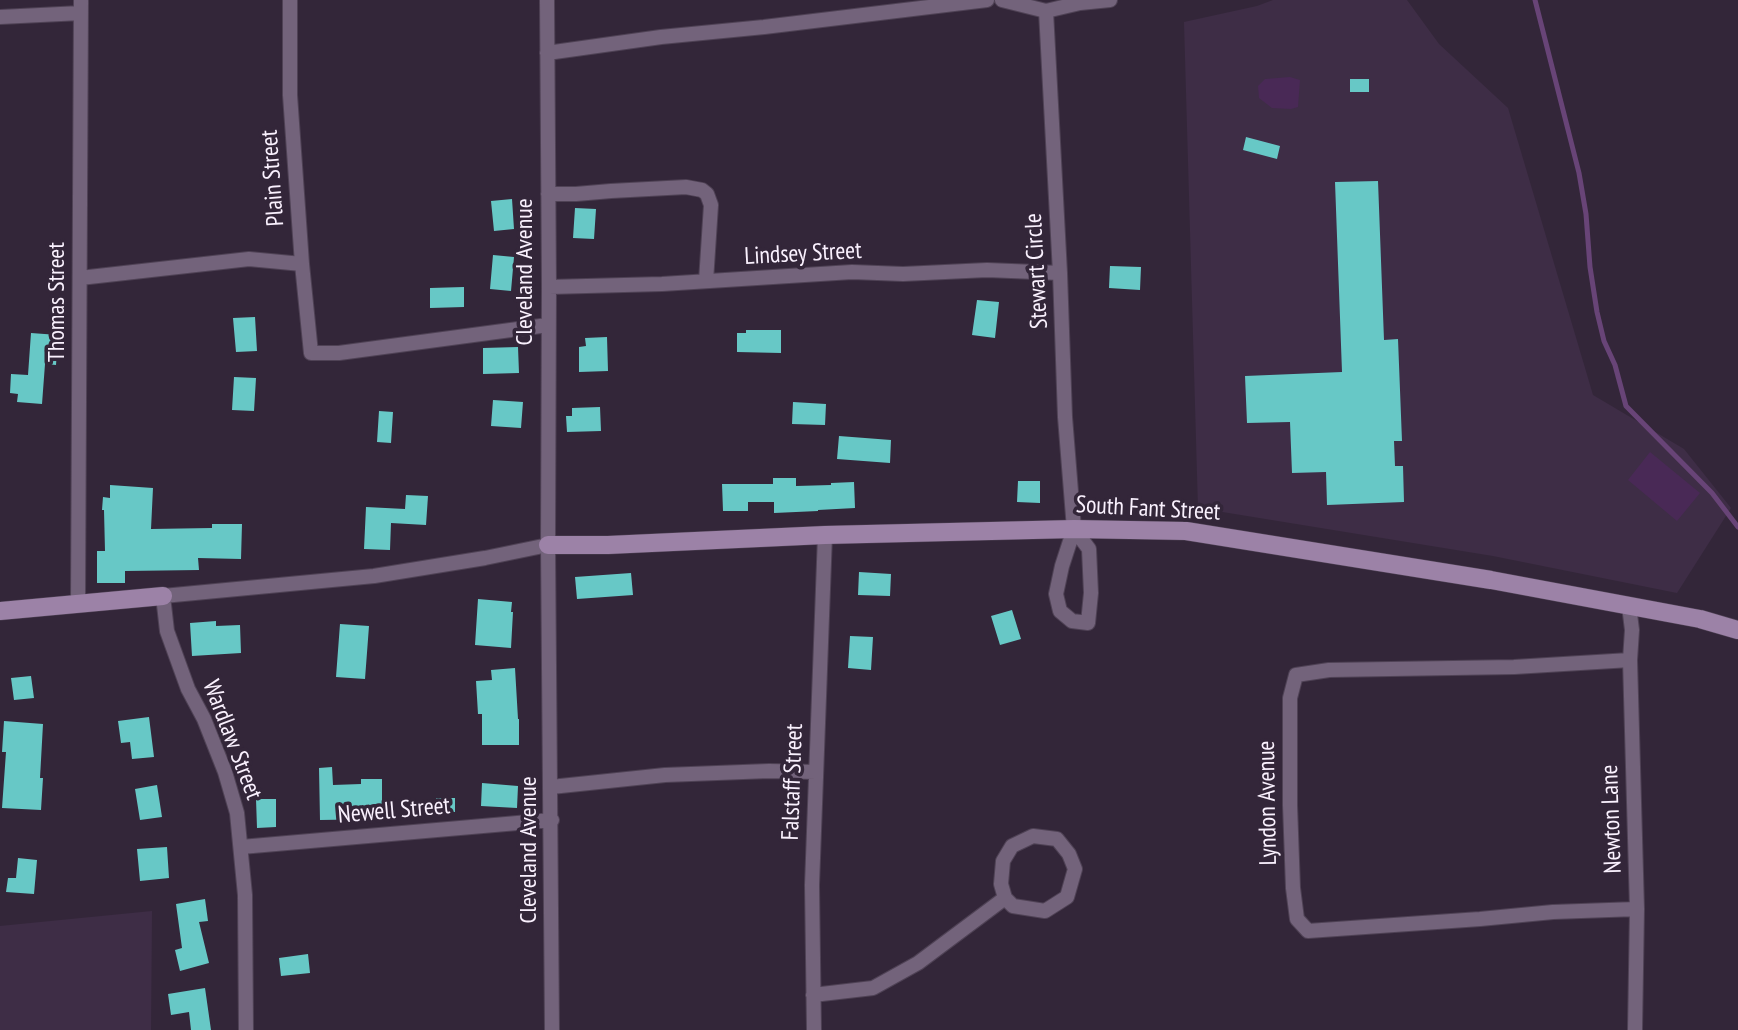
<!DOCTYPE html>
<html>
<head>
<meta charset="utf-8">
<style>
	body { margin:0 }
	canvas { display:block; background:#332639 }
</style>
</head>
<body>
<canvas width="1738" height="1030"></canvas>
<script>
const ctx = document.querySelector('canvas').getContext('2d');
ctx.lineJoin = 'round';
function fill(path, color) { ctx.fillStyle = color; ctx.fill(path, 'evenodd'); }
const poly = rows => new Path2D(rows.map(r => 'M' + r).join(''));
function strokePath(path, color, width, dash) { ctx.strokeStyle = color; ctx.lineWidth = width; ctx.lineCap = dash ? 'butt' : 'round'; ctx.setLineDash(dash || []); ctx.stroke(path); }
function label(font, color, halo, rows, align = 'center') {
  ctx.font = font + ' "PT Sans Narrow",sans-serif'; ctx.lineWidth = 7; ctx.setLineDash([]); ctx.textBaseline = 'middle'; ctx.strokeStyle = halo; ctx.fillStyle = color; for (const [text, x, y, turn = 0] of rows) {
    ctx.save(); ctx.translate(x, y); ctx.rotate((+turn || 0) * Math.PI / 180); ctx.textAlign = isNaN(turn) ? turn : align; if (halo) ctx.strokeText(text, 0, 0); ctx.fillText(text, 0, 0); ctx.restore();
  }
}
fill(poly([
	[1273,0,1407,0,1439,44,1508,108,1593,395,1684,449,1731,508,1677,593,1493,556,1198,508,1184,22,1257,6],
	[152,911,151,1030,0,1030,0,926]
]), '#3e2d46');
fill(poly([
	[1290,77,1300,80,1298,107,1291,109,1272,108,1259,98,1258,86,1265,79],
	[1650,452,1700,493,1677,521,1628,480]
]), '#492956');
strokePath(poly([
	[1535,0,1579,173,1586,214,1590,267,1597,312,1604,341,1615,365,1626,406,1712,493,1738,527]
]), '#684477', 5);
fill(poly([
	[1350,79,1369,79,1369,92,1350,92],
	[1246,137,1280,146,1277,159,1243,150],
	[1378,181,1384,340,1398,339,1402,441,1394,441,1395,466,1403,466,1404,502,1327,505,1326,472,1292,473,1290,422,1247,423,1245,376,1342,372,1335,182],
	[512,199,514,229,494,231,491,201],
	[575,208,596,209,594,239,573,238],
	[493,255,514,257,511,291,490,289],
	[1110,266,1141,267,1140,290,1109,288],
	[464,287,464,307,430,308,430,288],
	[977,300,999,302,995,338,972,335],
	[255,317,257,351,236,352,233,318],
	[746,330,781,330,781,353,737,352,737,333,746,333],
	[31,333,58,335,56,365,45,364,42,404,17,402,18,394,10,393,11,374,28,375],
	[607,337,608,371,579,372,579,347,586,346,585,338],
	[518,347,519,373,483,374,483,348],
	[234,377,256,378,254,411,232,410],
	[493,400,523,402,521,428,491,426],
	[793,402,826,404,825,425,792,424],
	[600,407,601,431,567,432,566,416,572,416,572,408],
	[379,411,393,412,391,443,377,442],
	[839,436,891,440,890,463,837,459],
	[773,478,796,478,796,486,831,485,831,483,854,482,855,508,818,510,818,511,774,513,774,502,748,502,748,511,723,511,722,484,773,484],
	[1018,481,1040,481,1040,503,1017,502],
	[110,485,153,488,151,529,212,528,212,524,242,524,241,559,198,558,199,570,125,571,125,583,97,583,97,551,105,551,104,510,102,510,103,497,110,498],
	[406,495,428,496,426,525,391,523,390,550,364,549,366,507,405,509],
	[859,572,891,574,890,596,858,595],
	[631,573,633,595,577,599,575,577],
	[478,599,512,602,511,612,513,612,511,648,475,645],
	[1012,610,1021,639,1000,645,991,616],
	[216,621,216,626,240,625,241,653,192,656,190,623],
	[340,624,369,626,365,679,336,677],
	[850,636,873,637,871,670,848,668],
	[515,668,518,719,519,719,519,745,482,745,482,714,478,714,476,681,492,680,491,670],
	[31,676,34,698,14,700,11,678],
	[149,717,154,757,132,759,130,742,121,743,118,721],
	[4,721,43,724,40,778,43,778,41,810,2,808,6,752,2,752],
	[332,767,333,785,361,784,361,779,382,779,382,819,320,820,319,768],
	[482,783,518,786,517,808,481,806],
	[157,785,162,817,140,820,135,789],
	[436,798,455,798,455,812,436,812],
	[256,799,276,799,276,827,257,828],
	[167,847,169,878,140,881,137,849],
	[18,858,37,860,34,894,6,892,8,878,16,878],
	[205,899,208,921,199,922,209,963,180,971,175,950,182,948,176,904],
	[308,954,310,973,281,976,279,958],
	[205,988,211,1030,191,1030,189,1012,171,1015,168,994]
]), '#67c8c6');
const street = poly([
	[290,0,290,95,302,264,311,353,339,353,548,325],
	[547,0,549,287,548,545,552,1030],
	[1002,0,1046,11,1080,3,1110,0],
	[1046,11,1060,273,1065,417,1074,529,1062,566,1056,594,1060,611,1072,621,1088,623,1091,593,1089,549,1074,529],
	[0,17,81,13],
	[547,53,661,37,764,27,987,0],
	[548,194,576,194,611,191,686,187,702,190,707,194,711,205,706,281],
	[80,278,249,259,302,264],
	[549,287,662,284,852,272,903,274,987,270,1060,273],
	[78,604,81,0],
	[1629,606,1632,630,1630,660,1637,909,1635,1030],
	[1630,660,1514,667,1329,670,1296,675,1290,698,1290,805,1293,888,1297,919,1308,931,1480,919,1553,912,1637,909],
	[551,787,665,775,769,771,816,772],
	[241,847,552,820],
	[813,995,873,988,918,963,1005,898,1001,884,1003,861,1012,846,1033,836,1057,839,1069,854,1075,869,1067,897,1045,911,1013,906,1005,898],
	[246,1030,245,895,237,813,225,772,204,719,188,689,167,631,163,596,374,576,485,558,548,545],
	[814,1030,812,885,825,535]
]);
const secondary = poly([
	[548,545,608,545,825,535,1074,529,1186,531,1491,580,1700,619,1738,630],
	[0,611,163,596]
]);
strokePath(street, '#4f4255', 16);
strokePath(secondary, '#4f4255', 19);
strokePath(street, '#73637b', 14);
strokePath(secondary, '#9c82a7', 18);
label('24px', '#faf1fe', '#332639', [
	["Plain Street",273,178,-94],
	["Lindsey Street",803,254,-3],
	["Stewart Circle",1037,271,-93],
	["Cleveland Avenue",525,272,-90],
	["Thomas Street",57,302,-90],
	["South Fant Street",1148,509,3],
	["Wardlaw Street",232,740,69],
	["Falstaff Street",793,782,-88],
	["Lyndon Avenue",1268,803,-91],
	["Newell Street",394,811,-5],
	["Newton Lane",1612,819,-92],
	["Cleveland Avenue",529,850,-90]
]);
</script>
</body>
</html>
